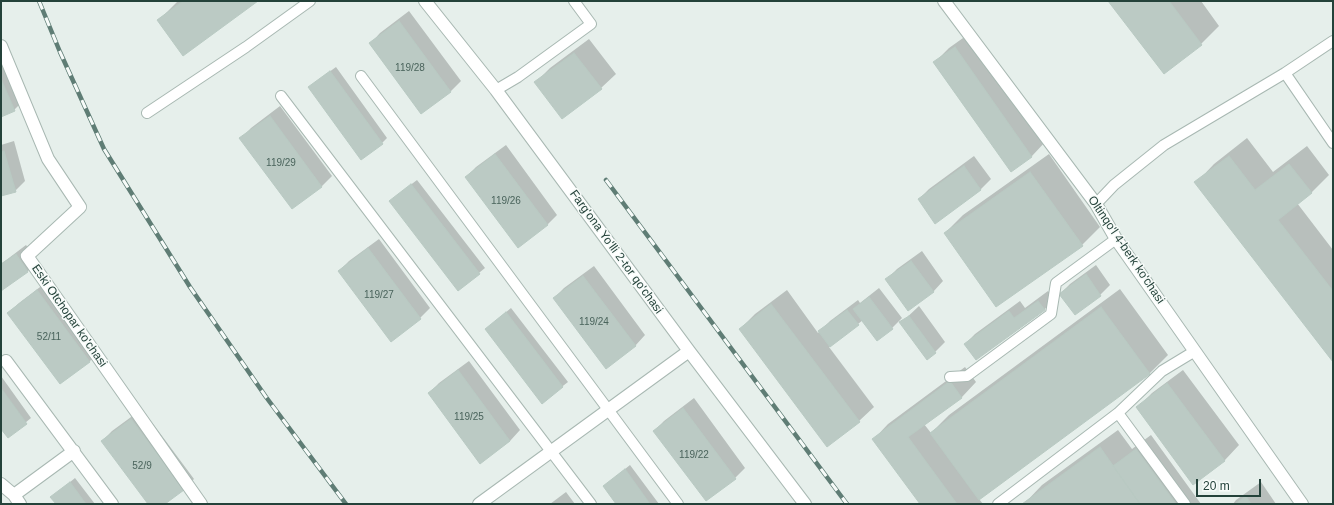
<!DOCTYPE html>
<html>
<head>
<meta charset="utf-8">
<style>
	body { margin:0 }
	#map { position:relative; width:1334px; height:505px; overflow:hidden; background:#e6efeb; font-family:Arial,sans-serif }
	canvas { display:block }
	.frame { position:absolute; inset:0; border:2px solid #24423a; pointer-events:none }
	.scale { position:absolute; left:1196px; top:479px; width:65px; height:18px; box-sizing:border-box; border:2px solid #24423a; border-top:0; padding-left:5px; font-size:12px; line-height:14px; white-space:nowrap; color:#24423a; -webkit-text-stroke:3px #f7fbf9; paint-order:stroke }
</style>
</head>
<body>
<div id="map">
<canvas width="1334" height="505"></canvas>
<div class="frame"></div>
<div class="scale">20 m</div>
</div>
<script>
const ctx = document.querySelector('canvas').getContext('2d');
ctx.lineJoin = 'round';
function fill(path, color) { ctx.fillStyle = color; ctx.fill(path, 'evenodd'); }
const poly = rows => new Path2D(rows.map(r => 'M' + r).join(''));
function strokePath(path, color, width, dash) { ctx.strokeStyle = color; ctx.lineWidth = width; ctx.lineCap = dash ? 'butt' : 'round'; ctx.setLineDash(dash || []); ctx.stroke(path); }
function label(font, color, halo, rows, align = 'center') {
  ctx.font = font + ' Arial,sans-serif'; ctx.lineWidth = 3; ctx.setLineDash([]); ctx.textBaseline = 'middle'; ctx.strokeStyle = halo; ctx.fillStyle = color; for (const [text, x, y, turn = 0] of rows) {
    ctx.save(); ctx.translate(x, y); ctx.rotate((+turn || 0) * Math.PI / 180); ctx.textAlign = isNaN(turn) ? turn : align; if (halo) ctx.strokeText(text, 0, 0); ctx.fillText(text, 0, 0); ctx.restore();
  }
}
fill(poly([
	[178,1,257,1,158,21],
	[1109,1,1201,1,1219,26,1201,44,1164,72],
	[409,11,461,81,451,91,421,113,370,44,380,33],
	[970,33,1046,141,1032,156,1011,171,934,63,949,48],
	[589,39,616,74,601,88,536,82,550,68],
	[1,47,24,100,14,110,1,116],
	[336,67,387,138,382,143,314,83],
	[280,106,332,176,322,186,292,208,241,138,251,128],
	[1247,138,1273,172,1307,146,1329,175,1311,193,1297,203,1333,250,1333,361,1196,183,1214,164],
	[14,141,25,181,15,191,1,195,1,145],
	[506,145,557,215,547,225,466,177,476,167],
	[1049,154,1100,227,1082,245,945,233,963,215],
	[974,156,991,179,981,189,936,222,919,199,929,189],
	[417,180,485,268,459,289,396,196],
	[379,239,430,308,420,318,339,271,349,261],
	[26,245,38,261,28,271,1,290,1,264],
	[922,251,943,281,933,292,887,279,897,269],
	[1096,265,1110,285,1100,295,1075,314,1060,294,1070,284],
	[594,266,645,335,635,346,554,298,564,288],
	[48,281,100,351,90,361,61,383,8,313,19,303],
	[879,288,902,318,892,328,863,320,829,347,874,407,859,421,740,329,755,314,787,290,818,333,830,321,858,300,860,303],
	[1120,289,1168,355,1150,373,979,499,983,504,922,504,874,439,888,424,965,367,976,382,962,397,924,424,931,433,949,415],
	[1048,291,1054,299,1044,310,965,344,975,334,1020,301,1025,308],
	[919,306,945,342,935,352,901,323],
	[511,308,568,382,542,402,486,329],
	[469,361,520,430,510,441,481,462,429,393,439,383],
	[1183,370,1239,445,1225,460,1194,483,1137,408,1152,393],
	[1,376,31,418,8,437,1,427],
	[694,398,745,468,735,478,654,431,664,421],
	[142,409,194,479,183,489,164,504,149,504,102,441,112,431],
	[1118,430,1132,449,1151,435,1201,504,1024,504,1042,485],
	[630,465,659,504,617,504,604,486],
	[75,478,95,504,57,504,52,497],
	[1261,482,1276,504,1233,504,1236,500],
	[566,492,575,504,550,504]
]), '#0003');
const building = poly([
	[183,1,258,1,183,56,157,20,183,1],
	[1108,1,1169,1,1202,45,1164,74,1108,1],
	[399,21,451,92,421,114,369,43,399,21],
	[955,47,1032,157,1011,172,933,62,955,47],
	[574,53,602,89,562,119,534,82,574,53],
	[330,71,383,144,361,160,308,87,330,71],
	[1,79,15,111,1,117,1,79],
	[270,116,322,187,292,209,239,138,270,116],
	[4,151,16,192,1,196,1,152,4,151],
	[495,154,548,225,518,248,465,177,495,154],
	[1229,156,1255,190,1289,164,1312,193,1278,220,1333,291,1333,362,1194,182,1229,156],
	[964,166,981,190,935,224,918,199,964,166],
	[1030,172,1083,246,996,307,944,233,1030,172],
	[411,184,480,274,458,291,389,201,411,184],
	[368,248,421,319,391,342,338,271,368,248],
	[16,254,28,272,1,291,1,264,16,254],
	[911,261,934,292,908,311,885,279,911,261],
	[1086,274,1101,296,1075,315,1059,294,1086,274],
	[583,276,636,346,606,369,553,298,583,276],
	[37,290,90,362,60,384,7,313,37,290],
	[869,297,893,329,877,341,853,309,869,297],
	[1038,301,1045,310,976,360,964,344,1009,311,1014,318,1038,301],
	[771,304,860,422,827,447,739,329,771,304],
	[1101,307,1150,374,979,500,930,433,1101,307],
	[847,310,859,325,830,347,818,331,847,310],
	[506,312,563,387,542,404,485,329,506,312],
	[909,316,936,353,927,360,899,322,909,316],
	[458,370,510,441,480,464,428,393,458,370],
	[950,381,962,398,908,437,957,504,920,504,872,439,950,381],
	[1167,383,1225,461,1193,485,1136,407,1167,383],
	[1,388,27,424,8,438,1,429,1,388],
	[683,408,736,479,706,501,653,431,683,408],
	[131,419,184,490,165,504,148,504,101,441,131,419],
	[1100,447,1140,504,1022,504,1100,447],
	[1136,449,1176,504,1140,504,1113,466,1136,449],
	[625,469,650,504,616,504,603,486,625,469],
	[70,482,86,504,56,504,50,497,70,482],
	[1246,496,1251,504,1235,504,1246,496]
]);
fill(building, '#bbcac4');
strokePath(building, '#b8c9c2', 1);
const service = poly([
	[1285,73,1333,143],
	[361,76,678,504],
	[496,90,518,77,591,24,574,1],
	[281,96,591,504],
	[147,113,246,47,310,1],
	[1096,204,1114,185,1164,145,1285,73,1333,41],
	[950,377,967,376,1051,314,1056,283,1116,239],
	[1118,413,1185,504],
	[998,504,1118,413,1162,371,1195,351]
]);
const minor = poly([
	[425,1,496,90,689,351,805,504],
	[944,1,1096,204,1116,239,1302,504],
	[1,46,48,159,80,207,27,256,201,504],
	[6,361,112,504],
	[1,484,14,495,20,504],
	[14,495,74,451],
	[479,504,689,351]
]);
strokePath(service, '#a8b8b2', 12);
strokePath(minor, '#a8b8b2', 14);
strokePath(service, '#fff', 10);
strokePath(minor, '#fff', 12);
const rail = poly([
	[39,1,60,52,104,149,190,287,266,397,346,504],
	[606,180,847,504]
]);
strokePath(rail, '#5f7d75', 4.5);
strokePath(rail, '#f7fbf9', 3, [9]);
label('10px', '#4a645c', null, [
	["119/28",410,68],
	["119/29",281,163],
	["119/26",506,201],
	["119/27",379,295],
	["119/24",594,322],
	["52/11",49,337],
	["119/25",469,417],
	["119/22",694,455],
	["52/9",142,466]
]);
label('12px', '#24423a', '#f7fbf9', [
	["Oltinqo'l 4-berk ko'chasi",1126,250,56],
	["Farg'ona Yo'lli 2-tor qo'chasi",616,252,54],
	["Eski Otchopar ko'chasi",69,316,55]
]);
</script>
</body>
</html>
